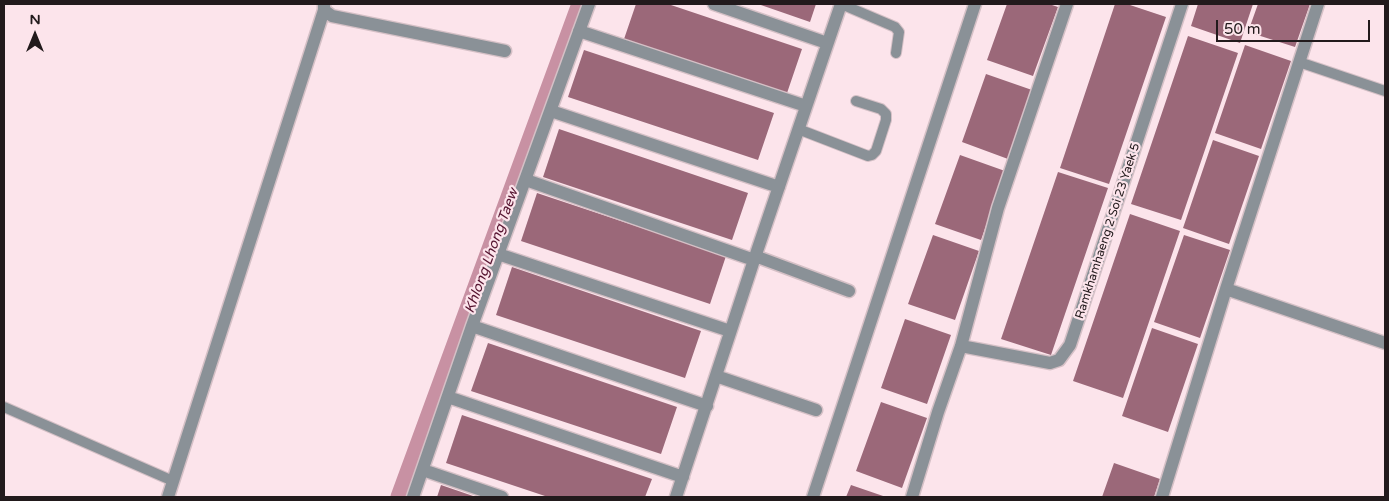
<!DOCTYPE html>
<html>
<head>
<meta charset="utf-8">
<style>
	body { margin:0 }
	#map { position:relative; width:1389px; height:501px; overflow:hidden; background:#fce4eb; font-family:"Varela Round",sans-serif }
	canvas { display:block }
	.frame { position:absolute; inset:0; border:5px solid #221a1c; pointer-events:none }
	.north { position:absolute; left:10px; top:10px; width:50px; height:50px; -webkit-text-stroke:4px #fce4eb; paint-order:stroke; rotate:0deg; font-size:14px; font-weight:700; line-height:20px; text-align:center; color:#221a1c }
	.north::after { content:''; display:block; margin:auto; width:18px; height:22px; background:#221a1c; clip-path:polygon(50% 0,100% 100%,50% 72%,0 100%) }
	.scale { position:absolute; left:1216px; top:20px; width:154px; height:22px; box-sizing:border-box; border:2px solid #221a1c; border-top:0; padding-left:6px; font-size:15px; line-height:18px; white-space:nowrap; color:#221a1c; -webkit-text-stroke:4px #fce4eb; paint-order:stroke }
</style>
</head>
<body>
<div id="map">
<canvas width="1389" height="501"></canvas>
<div class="frame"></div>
<div class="north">N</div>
<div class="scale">50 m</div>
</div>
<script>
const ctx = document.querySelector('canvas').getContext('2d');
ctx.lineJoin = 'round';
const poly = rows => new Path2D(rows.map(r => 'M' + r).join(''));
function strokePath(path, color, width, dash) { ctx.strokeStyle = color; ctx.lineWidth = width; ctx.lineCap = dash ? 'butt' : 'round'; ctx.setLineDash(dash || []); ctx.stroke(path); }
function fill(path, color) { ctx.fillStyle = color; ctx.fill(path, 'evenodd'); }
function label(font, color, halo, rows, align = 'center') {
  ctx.font = font + ' "Varela Round",sans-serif'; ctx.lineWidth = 4.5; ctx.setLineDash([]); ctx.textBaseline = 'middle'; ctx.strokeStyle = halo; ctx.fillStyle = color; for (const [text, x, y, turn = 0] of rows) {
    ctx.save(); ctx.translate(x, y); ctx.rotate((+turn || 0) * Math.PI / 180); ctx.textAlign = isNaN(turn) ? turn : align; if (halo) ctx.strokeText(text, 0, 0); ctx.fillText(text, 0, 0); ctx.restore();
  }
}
strokePath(poly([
	[401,497,582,4]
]), '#c891a3', 21);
fill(poly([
	[636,4,668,4,802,49,786,96,623,42],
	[758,4,816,4,810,22],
	[1007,4,1049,4,1058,7,1033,76,987,60],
	[1115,4,1127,4,1166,17,1109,184,1060,168],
	[1198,4,1253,4,1240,43,1191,26],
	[1258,4,1310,4,1295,47,1248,32],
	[1188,36,1238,53,1181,220,1131,204],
	[1245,45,1291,61,1261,149,1215,133],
	[584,50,774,113,758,160,568,97],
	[986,74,1032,90,1008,159,962,142],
	[559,129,748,193,732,240,543,177],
	[1213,140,1259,156,1229,244,1183,228],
	[960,155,1005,171,981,240,935,224],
	[1058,172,1108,188,1051,355,1001,339],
	[537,193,726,256,710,304,521,241],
	[1130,214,1180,231,1123,398,1073,381],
	[933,235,979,251,955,320,908,304],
	[1184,235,1230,250,1200,338,1154,322],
	[512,267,701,331,685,378,496,315],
	[905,319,951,335,927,404,881,388],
	[1152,328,1198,344,1168,432,1122,416],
	[488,343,677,407,661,454,471,391],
	[881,402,927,418,902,488,856,471],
	[462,415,652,479,645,497,548,497,446,463],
	[1114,463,1160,479,1154,497,1102,497],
	[441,485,476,497,437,497],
	[851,485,886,497,846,497]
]), '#9b6879');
const lane = poly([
	[841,4,895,27,899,32,896,53],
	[1299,62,1385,91],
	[798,129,868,156,872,155,876,151,886,120,886,114,881,109,856,101],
	[4,407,173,481]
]);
const street = poly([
	[324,4,324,10,332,16,505,51],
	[714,4,827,43],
	[579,31,806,106],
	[551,111,779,187],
	[526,180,754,260],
	[498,254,730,331],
	[755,256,849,291],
	[1226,289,1385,343],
	[472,326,707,406],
	[961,346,1050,363,1059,360,1070,345,1182,4],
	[716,376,816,410],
	[448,397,683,477],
	[423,470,502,497],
	[168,497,324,10],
	[413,497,472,326,589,4],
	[676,497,754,260,841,4],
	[813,497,975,4],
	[912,497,938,412,961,346,998,208,1067,4],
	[1162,497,1226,289,1318,4]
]);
strokePath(lane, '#d5c0c6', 12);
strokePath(street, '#d5c0c6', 15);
strokePath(lane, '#8a9197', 10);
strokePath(street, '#8a9197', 12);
label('12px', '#221a1c', '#fce4eb', [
	["Ramkhamhaeng 2 Soi 23 Yaek 5",1108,231,-72]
]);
label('italic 14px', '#55132f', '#fce4eb', [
	["Khlong Lhong Taew",492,251,-70]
]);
</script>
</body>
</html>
